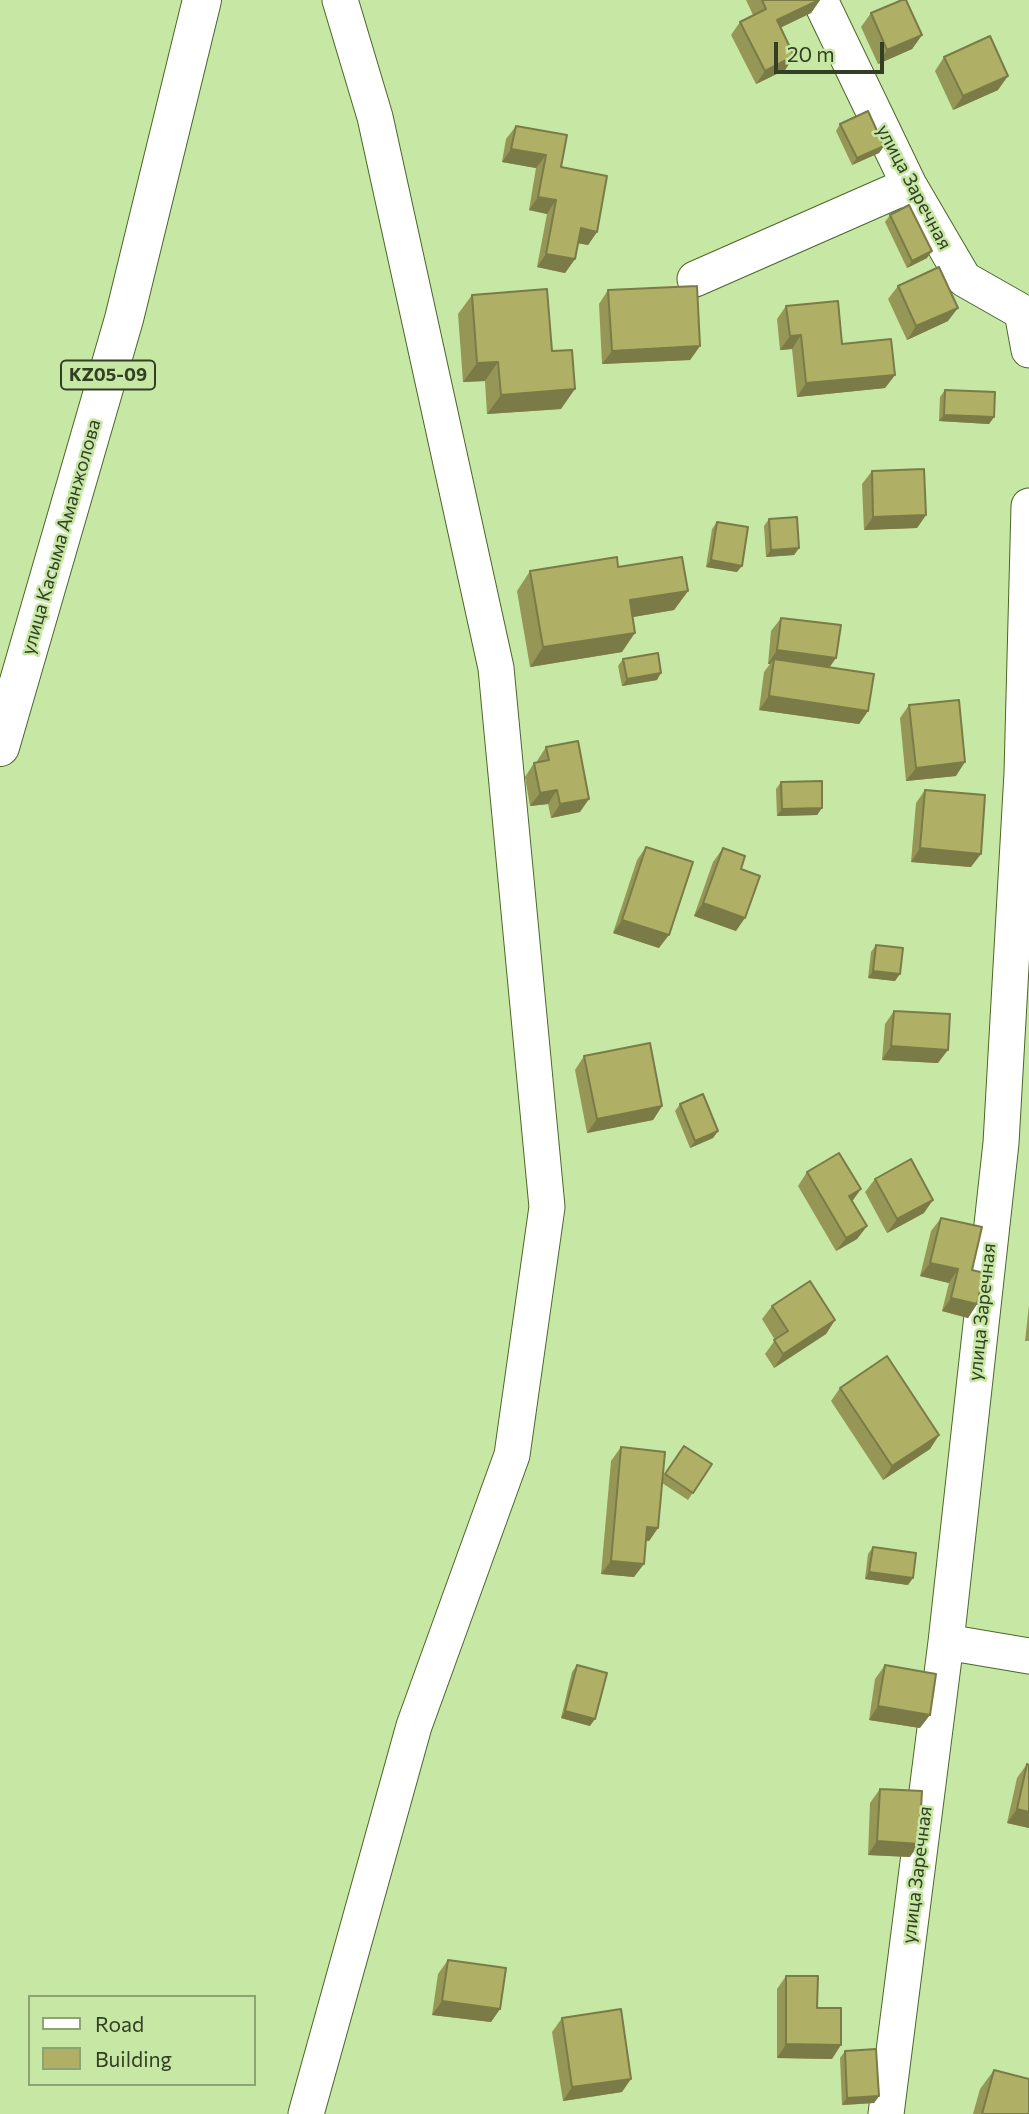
<!DOCTYPE html>
<html>
<head>
<meta charset="utf-8">
<style>
	body { margin:0 }
	#map { position:relative; width:1029px; height:2114px; overflow:hidden; background:#c7e7a4; font-family:Commissioner,sans-serif }
	canvas { display:block }
	.legend { position:absolute; left:28px; top:1995px; width:228px; height:91px; box-sizing:border-box; background:#c7e7a4; border:2px solid #8ba471; margin:0; padding:9px 12px; list-style:none; font-size:21px; color:#323f24 }
	.legend li { display:flex; align-items:center; gap:14px; height:35px }
	.legend b { width:35px; border:2px solid #8ba471 }
	.scale { position:absolute; left:774px; top:42px; width:110px; height:32px; box-sizing:border-box; border:4px solid #323f24; border-top:0; padding-left:9px; font-size:21px; line-height:24px; white-space:nowrap; color:#323f24; -webkit-text-stroke:5px #c7e7a4; paint-order:stroke }
</style>
</head>
<body>
<div id="map">
<canvas width="1029" height="2114"></canvas>
<ul class="legend">
<li><b style="height:9px;background:#fff"></b>Road</li>
<li><b style="height:19px;background:#afb065"></b>Building</li>
</ul>
<div class="scale">20 m</div>
</div>
<script>
const ctx = document.querySelector('canvas').getContext('2d');
ctx.lineJoin = 'round';
const poly = rows => new Path2D(rows.map(r => 'M' + r).join(''));
function strokePath(path, color, width, dash) { ctx.strokeStyle = color; ctx.lineWidth = width; ctx.lineCap = dash ? 'butt' : 'round'; ctx.setLineDash(dash || []); ctx.stroke(path); }
function fill(path, color) { ctx.fillStyle = color; ctx.fill(path, 'evenodd'); }
function label(font, color, halo, rows, align = 'center') {
  ctx.font = font + ' Commissioner,sans-serif'; ctx.lineWidth = 5; ctx.setLineDash([]); ctx.textBaseline = 'middle'; ctx.strokeStyle = halo; ctx.fillStyle = color; for (const [text, x, y, turn = 0] of rows) {
    ctx.save(); ctx.translate(x, y); ctx.rotate((+turn || 0) * Math.PI / 180); ctx.textAlign = isNaN(turn) ? turn : align; if (halo) ctx.strokeText(text, 0, 0); ctx.fillText(text, 0, 0); ctx.restore();
  }
}
const minor = poly([
	[820,0,909,185,964,279,1022,312,1029,350],
	[695,279,909,185],
	[946,1642,1029,1656],
	[306,2114,414,1726,512,1455,547,1207,496,668,375,117,340,0],
	[886,2114,946,1642,1001,1143,1022,773,1029,506]
]);
const major = poly([
	[0,747,124,319,202,0]
]);
strokePath(minor, '#4b6628', 37);
strokePath(major, '#4b6628', 40);
strokePath(minor, '#fff', 35);
strokePath(major, '#fff', 38);
fill(poly([
	[746,0,820,0,811,13,780,28,794,56,785,70,756,84,731,35,740,22,753,15],
	[871,13,922,35,912,49,878,64,861,27],
	[944,57,998,90,953,110,935,71],
	[840,124,884,146,879,153,852,165,836,131],
	[516,126,561,167,597,232,588,245,578,243,575,259,565,273,537,267,547,214,529,210,536,168,502,162,506,139],
	[890,215,927,258,907,268,885,222],
	[898,286,948,321,907,340,888,299],
	[608,290,700,346,690,360,602,364,599,304],
	[472,295,552,351,561,409,487,414,485,381,463,382,458,314],
	[786,306,842,344,895,375,885,388,797,397,792,349,780,350,777,319],
	[945,390,994,417,989,424,939,421,940,397],
	[872,471,926,515,917,528,864,530,862,484],
	[769,519,799,548,794,555,766,557,764,526],
	[717,522,737,572,706,567,712,529],
	[618,567,688,591,674,610,633,617,622,652,530,667,517,591,530,571],
	[781,618,830,667,868,711,859,724,759,710,764,672,770,664,768,664,771,631],
	[623,659,657,680,622,686,618,666],
	[909,705,956,776,906,781,900,718],
	[546,747,580,812,551,818,548,804,530,806,525,777,534,763,537,763,537,761],
	[781,782,822,808,817,815,777,816,776,789],
	[925,790,971,867,911,862,916,803],
	[646,847,659,948,613,933,637,860],
	[723,848,741,869,736,931,694,916,713,862],
	[876,945,895,981,868,978,871,952],
	[894,1011,938,1063,882,1060,885,1024],
	[584,1056,662,1106,653,1120,587,1133,575,1070],
	[680,1104,718,1131,713,1138,690,1148,675,1111],
	[807,1172,852,1201,867,1226,857,1239,836,1251,798,1186],
	[875,1179,924,1213,887,1233,865,1192],
	[941,1218,972,1270,977,1304,968,1318,942,1311,949,1283,920,1276,931,1231],
	[1029,1305,1029,1341,1025,1341],
	[772,1306,835,1320,826,1334,774,1368,765,1354,775,1340,762,1319],
	[840,1388,939,1435,930,1449,883,1480,831,1401],
	[684,1446,712,1464,688,1500,662,1483,658,1528,649,1541,646,1541,634,1577,601,1574,611,1461,621,1447,663,1477],
	[873,1547,908,1585,865,1579,868,1554],
	[577,1665,590,1726,561,1718,572,1672],
	[885,1665,920,1728,869,1720,875,1679],
	[1027,1764,1029,1828,1007,1823,1017,1778],
	[880,1789,910,1857,868,1855,870,1803],
	[448,1960,500,2009,491,2022,432,2015,438,1974],
	[786,1976,817,2008,832,2059,777,2058,777,1989],
	[562,2018,622,2092,563,2101,552,2032],
	[845,2051,879,2096,874,2103,842,2105,840,2058],
	[994,2070,1029,2114,973,2114,980,2089]
]), '#969757');
fill(poly([
	[820,0,811,13,767,34,777,20],
	[922,35,912,49,878,64,887,50],
	[794,56,785,70,756,84,765,71],
	[1008,76,998,90,953,110,963,96],
	[884,146,879,153,852,165,857,158],
	[511,149,546,155,536,168,502,162],
	[538,197,556,200,547,214,529,210],
	[581,228,597,232,588,245,571,242],
	[932,251,927,258,907,268,912,261],
	[546,254,575,259,565,273,537,267],
	[958,308,948,321,907,340,916,326],
	[801,335,792,349,780,350,790,336],
	[700,346,690,360,602,364,612,351],
	[498,362,485,381,463,382,477,363],
	[895,375,885,388,797,397,806,383],
	[575,389,561,409,487,414,501,395],
	[944,415,994,417,989,424,939,421],
	[926,515,917,528,864,530,873,517],
	[799,548,794,555,766,557,771,550],
	[711,560,742,566,737,572,706,567],
	[688,591,674,610,616,620,630,600],
	[635,633,622,652,530,667,543,647],
	[777,650,836,658,827,671,774,659,770,664,768,664],
	[661,673,657,680,622,686,627,679],
	[769,696,868,711,859,724,759,710],
	[965,762,956,776,906,781,916,768],
	[557,790,548,804,530,806,540,793],
	[589,799,580,812,551,818,560,804],
	[822,808,817,815,777,816,782,809],
	[920,848,981,854,971,867,911,862],
	[703,903,745,918,736,931,694,916],
	[622,920,669,935,659,948,613,933],
	[873,971,900,974,895,981,868,978],
	[891,1046,948,1050,938,1063,882,1060],
	[662,1106,653,1120,587,1133,597,1119],
	[718,1131,713,1138,690,1148,695,1141],
	[861,1189,851,1203,849,1196],
	[933,1200,924,1213,887,1233,897,1219],
	[867,1226,857,1239,836,1251,846,1238],
	[930,1263,958,1269,949,1283,920,1276],
	[951,1298,977,1304,968,1318,942,1311],
	[835,1320,826,1334,774,1368,783,1354],
	[939,1435,930,1449,883,1480,892,1466],
	[647,1527,658,1528,649,1541,638,1540],
	[611,1561,644,1564,634,1577,601,1574],
	[869,1572,913,1578,908,1585,865,1579],
	[878,1706,930,1715,920,1728,869,1720],
	[565,1711,595,1719,590,1726,561,1718],
	[1017,1809,1029,1812,1029,1828,1007,1823],
	[877,1841,919,1844,910,1857,868,1855],
	[442,2001,500,2009,491,2022,432,2015],
	[786,2044,841,2045,832,2059,777,2058],
	[631,2079,622,2092,563,2101,572,2087],
	[879,2096,874,2103,842,2105,847,2098]
]), '#7a7b47');
const building = poly([
	[762,0,819,0,777,20,794,56,765,71,740,22,766,9,762,0],
	[902,0,906,0,922,35,887,50,871,13,902,0],
	[990,36,1008,76,963,96,944,57,990,36],
	[868,111,884,146,857,158,840,124,868,111],
	[516,126,567,135,561,167,607,176,597,232,581,228,575,259,546,254,556,200,538,197,546,155,511,149,516,126],
	[909,205,932,251,912,261,890,215,909,205],
	[939,267,958,308,916,326,898,286,939,267],
	[697,286,700,346,612,351,608,290,697,286],
	[547,289,552,351,572,350,575,389,501,395,498,362,477,363,472,295,547,289],
	[838,301,842,344,891,339,895,375,806,383,801,335,790,336,786,306,838,301],
	[945,390,995,392,994,417,944,415,945,390],
	[924,469,926,515,873,517,872,471,924,469],
	[797,517,799,548,771,550,769,519,797,517],
	[717,522,748,527,742,566,711,560,717,522],
	[617,557,618,567,682,557,688,591,630,600,635,633,543,647,530,571,617,557],
	[781,618,841,625,836,658,777,650,781,618],
	[658,653,661,673,627,679,623,659,658,653],
	[774,659,874,674,868,711,769,696,774,659],
	[959,700,965,762,916,768,909,705,959,700],
	[578,741,589,799,560,804,557,790,540,793,534,763,549,760,546,747,578,741],
	[822,781,822,808,782,809,781,782,822,781],
	[925,790,985,795,981,854,920,848,925,790],
	[646,847,693,862,669,935,622,920,646,847],
	[723,848,745,856,741,869,760,876,745,918,703,903,723,848],
	[876,945,903,948,900,974,873,971,876,945],
	[894,1011,950,1014,948,1050,891,1046,894,1011],
	[650,1043,662,1106,597,1119,584,1056,650,1043],
	[703,1094,718,1131,695,1141,680,1104,703,1094],
	[839,1153,861,1189,849,1196,867,1226,846,1238,807,1172,839,1153],
	[911,1159,933,1200,897,1219,875,1179,911,1159],
	[941,1218,982,1227,972,1270,984,1273,977,1304,951,1298,958,1269,930,1263,941,1218],
	[810,1281,835,1320,783,1354,774,1340,788,1331,772,1306,810,1281],
	[887,1356,939,1435,892,1466,840,1388,887,1356],
	[684,1446,712,1464,693,1493,665,1474,684,1446],
	[621,1447,665,1452,658,1528,647,1527,644,1564,611,1561,621,1447],
	[873,1547,916,1553,913,1578,869,1572,873,1547],
	[577,1665,607,1673,595,1719,565,1711,577,1665],
	[885,1665,936,1674,930,1715,878,1706,885,1665],
	[1027,1764,1029,1765,1029,1812,1017,1809,1027,1764],
	[880,1789,922,1791,919,1844,877,1841,880,1789],
	[448,1960,506,1968,500,2009,442,2001,448,1960],
	[786,1976,818,1976,817,2008,841,2008,841,2045,786,2044,786,1976],
	[621,2009,631,2079,572,2087,562,2018,621,2009],
	[876,2049,879,2096,847,2098,845,2051,876,2049],
	[994,2070,1029,2079,1029,2114,982,2114,994,2070]
]);
fill(building, '#afb065');
strokePath(building, '#7a7b47', 2);
for (const [x, y, w] of [
	[108,375,94]
]) { const box = new Path2D(); box.roundRect(x - w / 2, y - 14.5, w, 29, 5); ctx.fillStyle = '#c7e7a4'; ctx.fill(box); strokePath(box, '#323f24', 2); }
label('bold 18px', '#323f24', null, [
	["KZ05-09",108,375]
]);
label('19px', '#323f24', '#c7e7a4', [
	["улица Заречная",914,187,62],
	["улица Касыма Аманжолова",61,537,-74],
	["улица Заречная",982,1312,-84],
	["улица Заречная",917,1875,-83]
]);
</script>
</body>
</html>
